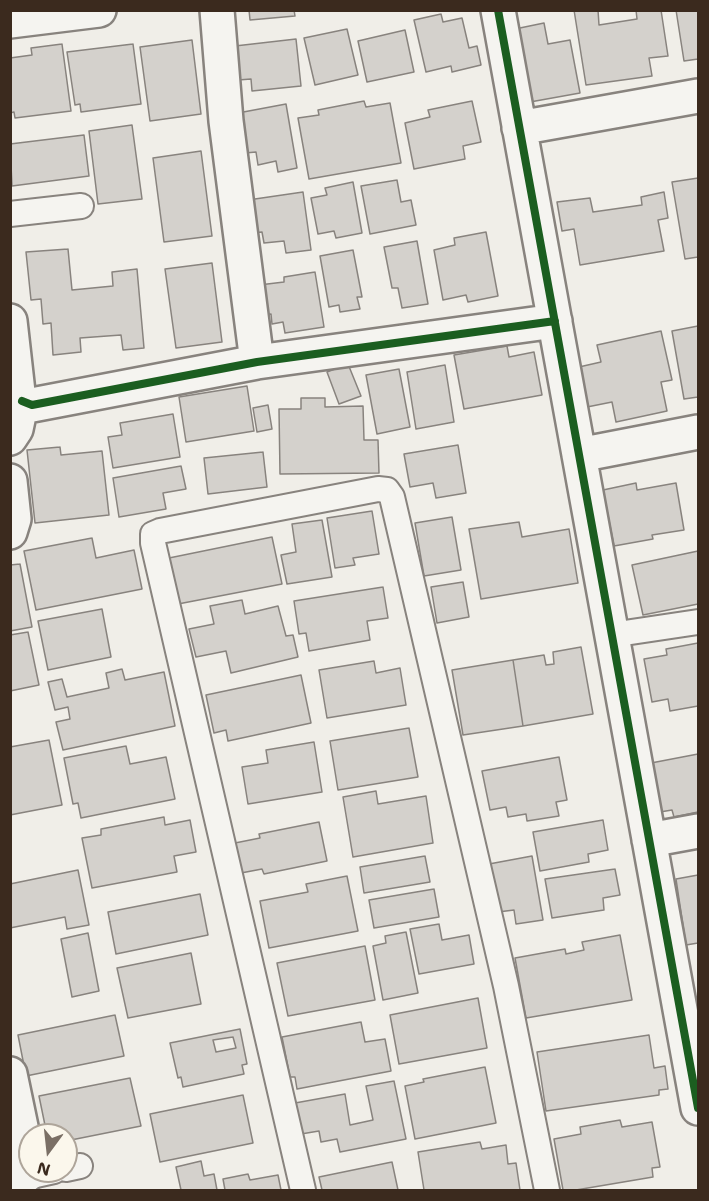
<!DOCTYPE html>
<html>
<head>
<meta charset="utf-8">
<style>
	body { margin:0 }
	#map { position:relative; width:709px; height:1201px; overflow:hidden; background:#f0eee8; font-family:"Shantell Sans",sans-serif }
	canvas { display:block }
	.frame { position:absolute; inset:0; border:12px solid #3b2a1e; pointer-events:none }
	.north { position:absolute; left:18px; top:1123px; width:60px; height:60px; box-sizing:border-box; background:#fbf7ec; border:2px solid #aea59a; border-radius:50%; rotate:195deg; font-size:16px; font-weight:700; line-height:24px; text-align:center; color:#3b2a1e }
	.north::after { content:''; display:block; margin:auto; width:21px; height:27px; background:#7a6f65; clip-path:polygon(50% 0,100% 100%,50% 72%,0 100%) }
</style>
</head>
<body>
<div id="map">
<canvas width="709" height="1201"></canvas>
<div class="frame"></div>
<div class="north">N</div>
</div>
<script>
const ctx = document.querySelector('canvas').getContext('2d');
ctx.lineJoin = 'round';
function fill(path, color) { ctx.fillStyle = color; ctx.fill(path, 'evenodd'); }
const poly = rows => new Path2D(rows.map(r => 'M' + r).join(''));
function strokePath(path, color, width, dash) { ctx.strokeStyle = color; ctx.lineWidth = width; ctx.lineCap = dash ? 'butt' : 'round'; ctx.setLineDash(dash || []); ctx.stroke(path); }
const building = poly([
	[249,10,294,10,295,16,250,20,249,10],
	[574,10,598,10,599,25,637,19,636,10,661,10,668,56,649,58,652,76,586,85,574,10],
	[676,10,698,10,698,59,684,61,676,10],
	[441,14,443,22,462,18,469,48,477,46,481,65,452,72,451,66,426,72,414,20,441,14],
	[544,23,548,44,570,40,580,93,530,102,515,29,544,23],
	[347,29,358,75,315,85,304,38,347,29],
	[405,30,414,72,367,82,358,41,405,30],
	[296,39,301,86,252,91,251,79,238,80,235,46,296,39],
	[192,40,201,114,150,121,140,47,192,40],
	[62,44,71,111,15,118,14,112,10,113,10,58,32,55,31,48,62,44],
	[133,44,141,104,81,112,80,104,75,105,67,52,133,44],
	[364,101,366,107,390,103,401,163,309,179,298,118,319,115,318,110,364,101],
	[472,101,481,142,463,146,465,159,414,169,405,123,430,117,428,110,472,101],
	[286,104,297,168,278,172,276,161,258,165,256,152,245,153,238,113,286,104],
	[132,125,142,199,98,204,89,131,132,125],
	[84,135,89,176,12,186,10,144,84,135],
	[201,151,212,236,164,242,153,158,201,151],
	[698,178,698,257,685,259,672,182,698,178],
	[397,180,401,202,411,200,416,225,370,234,361,186,397,180],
	[353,182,362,233,336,238,334,231,318,234,311,198,327,195,325,188,353,182],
	[303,192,311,250,286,253,284,241,264,243,262,232,252,233,248,200,303,192],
	[664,192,668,218,658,220,664,251,580,265,574,229,562,231,557,202,590,198,593,212,642,205,641,197,664,192],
	[486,232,498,296,468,302,466,295,443,300,434,250,455,245,454,238,486,232],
	[417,241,428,304,402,308,398,288,392,288,384,247,417,241],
	[68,249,72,290,113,286,112,272,137,269,144,348,123,350,121,335,80,338,81,352,53,355,51,323,43,324,41,299,31,300,26,252,68,249],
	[353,250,362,297,357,297,360,309,340,312,339,305,329,307,320,256,353,250],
	[212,263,222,342,176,348,165,269,212,263],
	[315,272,324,327,285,333,283,322,272,324,271,314,264,315,259,285,284,282,284,277,315,272],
	[698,326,698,397,684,399,672,331,698,326],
	[661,331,672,380,661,382,667,411,616,422,612,402,587,407,579,367,601,362,597,345,661,331],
	[507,346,509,357,534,352,542,395,464,409,454,355,507,346],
	[348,364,361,396,339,404,327,372,348,364],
	[445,365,454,422,416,429,407,372,445,365],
	[399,369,410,427,377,434,366,375,399,369],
	[247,386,254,431,186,442,179,397,247,386],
	[301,398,325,398,325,407,363,406,364,440,378,440,379,473,280,474,279,409,301,409,301,398],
	[268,405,272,429,257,432,253,408,268,405],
	[173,414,180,457,113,468,108,437,122,435,120,423,173,414],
	[458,445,466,493,436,498,433,483,410,487,404,454,458,445],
	[60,447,61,455,102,451,109,515,35,523,27,450,60,447],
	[263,452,267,487,208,494,204,458,263,452],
	[181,466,186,489,163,493,166,509,119,517,113,478,181,466],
	[636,483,637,490,676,483,684,530,652,535,653,539,614,546,603,490,636,483],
	[372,511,379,554,353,558,355,565,335,568,327,518,372,511],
	[452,517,461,570,424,576,415,523,452,517],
	[322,520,332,577,287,584,281,555,296,552,292,524,322,520],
	[519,522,522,537,569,529,578,583,481,599,469,529,519,522],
	[272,537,282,584,178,604,169,558,272,537],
	[92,538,96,558,134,550,142,589,36,610,24,551,92,538],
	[698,551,698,604,643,615,632,565,698,551],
	[20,564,32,627,10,631,10,565,20,564],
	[463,582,469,617,437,623,431,587,463,582],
	[383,587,388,618,367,621,370,640,309,651,306,633,299,634,294,601,383,587],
	[242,600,245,614,278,606,286,636,293,635,298,657,231,673,226,651,196,657,189,629,214,624,210,606,242,600],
	[102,609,111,657,48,670,38,621,102,609],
	[28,632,39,685,10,691,10,635,28,632],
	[698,643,698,706,670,711,668,699,652,702,644,659,667,655,666,649,698,643],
	[581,647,593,714,523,726,513,660,544,655,546,665,554,664,553,652,581,647],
	[513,660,523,726,463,735,452,670,513,660],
	[374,661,376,673,400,668,406,705,327,718,319,670,374,661],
	[122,669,125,680,164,672,175,726,63,750,56,722,70,719,68,707,55,710,48,682,62,679,67,697,109,688,106,673,122,669],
	[301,675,311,723,228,741,226,730,214,733,206,695,301,675],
	[409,728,418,777,338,790,330,741,409,728],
	[49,740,62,805,10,815,10,747,49,740],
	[314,742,322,792,248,804,242,767,268,763,266,750,314,742],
	[126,746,130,764,166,757,175,799,81,818,78,803,73,804,64,758,126,746],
	[698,754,698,812,674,817,672,810,660,812,651,763,698,754],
	[559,757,567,800,556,802,559,816,527,821,526,814,508,817,506,807,490,810,482,771,559,757],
	[376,791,378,804,426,796,433,843,353,857,343,797,376,791],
	[164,817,165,825,190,820,196,852,174,856,177,872,92,888,82,838,101,835,101,829,164,817],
	[603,820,608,850,588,854,589,862,540,871,533,832,603,820],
	[319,822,327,861,264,874,262,869,241,873,235,843,260,838,259,834,319,822],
	[425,856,430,882,364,893,360,867,425,856],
	[532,856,543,920,516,924,514,910,498,912,489,864,532,856],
	[615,869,620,895,603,898,604,910,552,918,545,879,615,869],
	[78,870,89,925,67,929,65,917,10,928,10,884,78,870],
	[698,875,698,943,686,945,676,879,698,875],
	[347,876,358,931,269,948,260,901,308,892,306,884,347,876],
	[434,889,439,917,374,928,369,900,434,889],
	[200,894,208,935,116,954,108,912,200,894],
	[439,924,442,940,469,935,474,964,419,974,410,929,439,924],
	[406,932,418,993,383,1000,373,946,386,943,385,936,406,932],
	[88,933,99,991,72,997,61,939,88,933],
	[620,935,632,1000,526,1018,515,958,565,949,566,954,584,950,582,942,620,935],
	[365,946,375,1000,288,1016,277,963,365,946],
	[191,953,201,1004,128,1018,117,968,191,953],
	[478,998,487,1048,399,1064,390,1015,478,998],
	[115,1015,124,1056,26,1076,18,1035,115,1015],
	[361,1022,365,1042,385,1039,391,1071,297,1089,295,1077,290,1077,282,1037,361,1022],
	[240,1029,247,1064,242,1065,244,1074,183,1087,181,1077,178,1078,170,1043,240,1029],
	[233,1037,236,1048,216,1052,213,1040,233,1037],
	[649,1035,654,1068,665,1066,668,1089,659,1090,659,1095,546,1111,537,1052,649,1035],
	[485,1067,496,1123,415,1139,405,1086,424,1082,423,1079,485,1067],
	[130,1078,141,1126,66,1141,66,1135,47,1135,39,1096,130,1078],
	[394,1081,406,1139,340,1152,337,1139,321,1142,319,1131,301,1134,295,1103,345,1094,350,1125,373,1120,366,1086,394,1081],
	[243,1095,253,1143,160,1162,150,1114,243,1095],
	[620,1120,622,1127,652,1122,660,1167,652,1168,653,1177,576,1190,563,1190,554,1139,581,1134,580,1127,620,1120],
	[480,1142,482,1149,506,1145,508,1164,516,1163,520,1190,424,1190,418,1152,480,1142],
	[201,1161,204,1176,214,1174,217,1190,181,1190,176,1167,201,1161],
	[392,1162,398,1190,322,1190,319,1177,392,1162],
	[248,1174,250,1180,278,1175,281,1190,225,1190,223,1179,248,1174]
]);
fill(building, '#d4d1cc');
strokePath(building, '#88837e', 1.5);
const service = poly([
	[10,214,81,206],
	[611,635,698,622],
	[66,1169,80,1166],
	[29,1173,36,1175,54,1171],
	[303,1190,153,543,153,534,160,531,378,489,387,490,392,497,506,986,547,1190]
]);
const minor = poly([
	[217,10,226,121,257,362],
	[498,10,698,1108],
	[10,21,99,10],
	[519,128,698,96],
	[10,321,18,392,22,401,16,429,10,438],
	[22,401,32,405,257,362,555,321],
	[579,455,698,432],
	[10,481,14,519,10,532],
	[649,840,698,831],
	[10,1074,29,1165,29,1173,24,1177,10,1180]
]);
strokePath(service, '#88837e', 28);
strokePath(minor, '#88837e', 38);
strokePath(service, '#f5f4f0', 24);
strokePath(minor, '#f5f4f0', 33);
strokePath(poly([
	[498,10,698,1108],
	[22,401,32,405,257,362,555,321]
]), '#1b5e20', 8);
</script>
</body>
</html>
